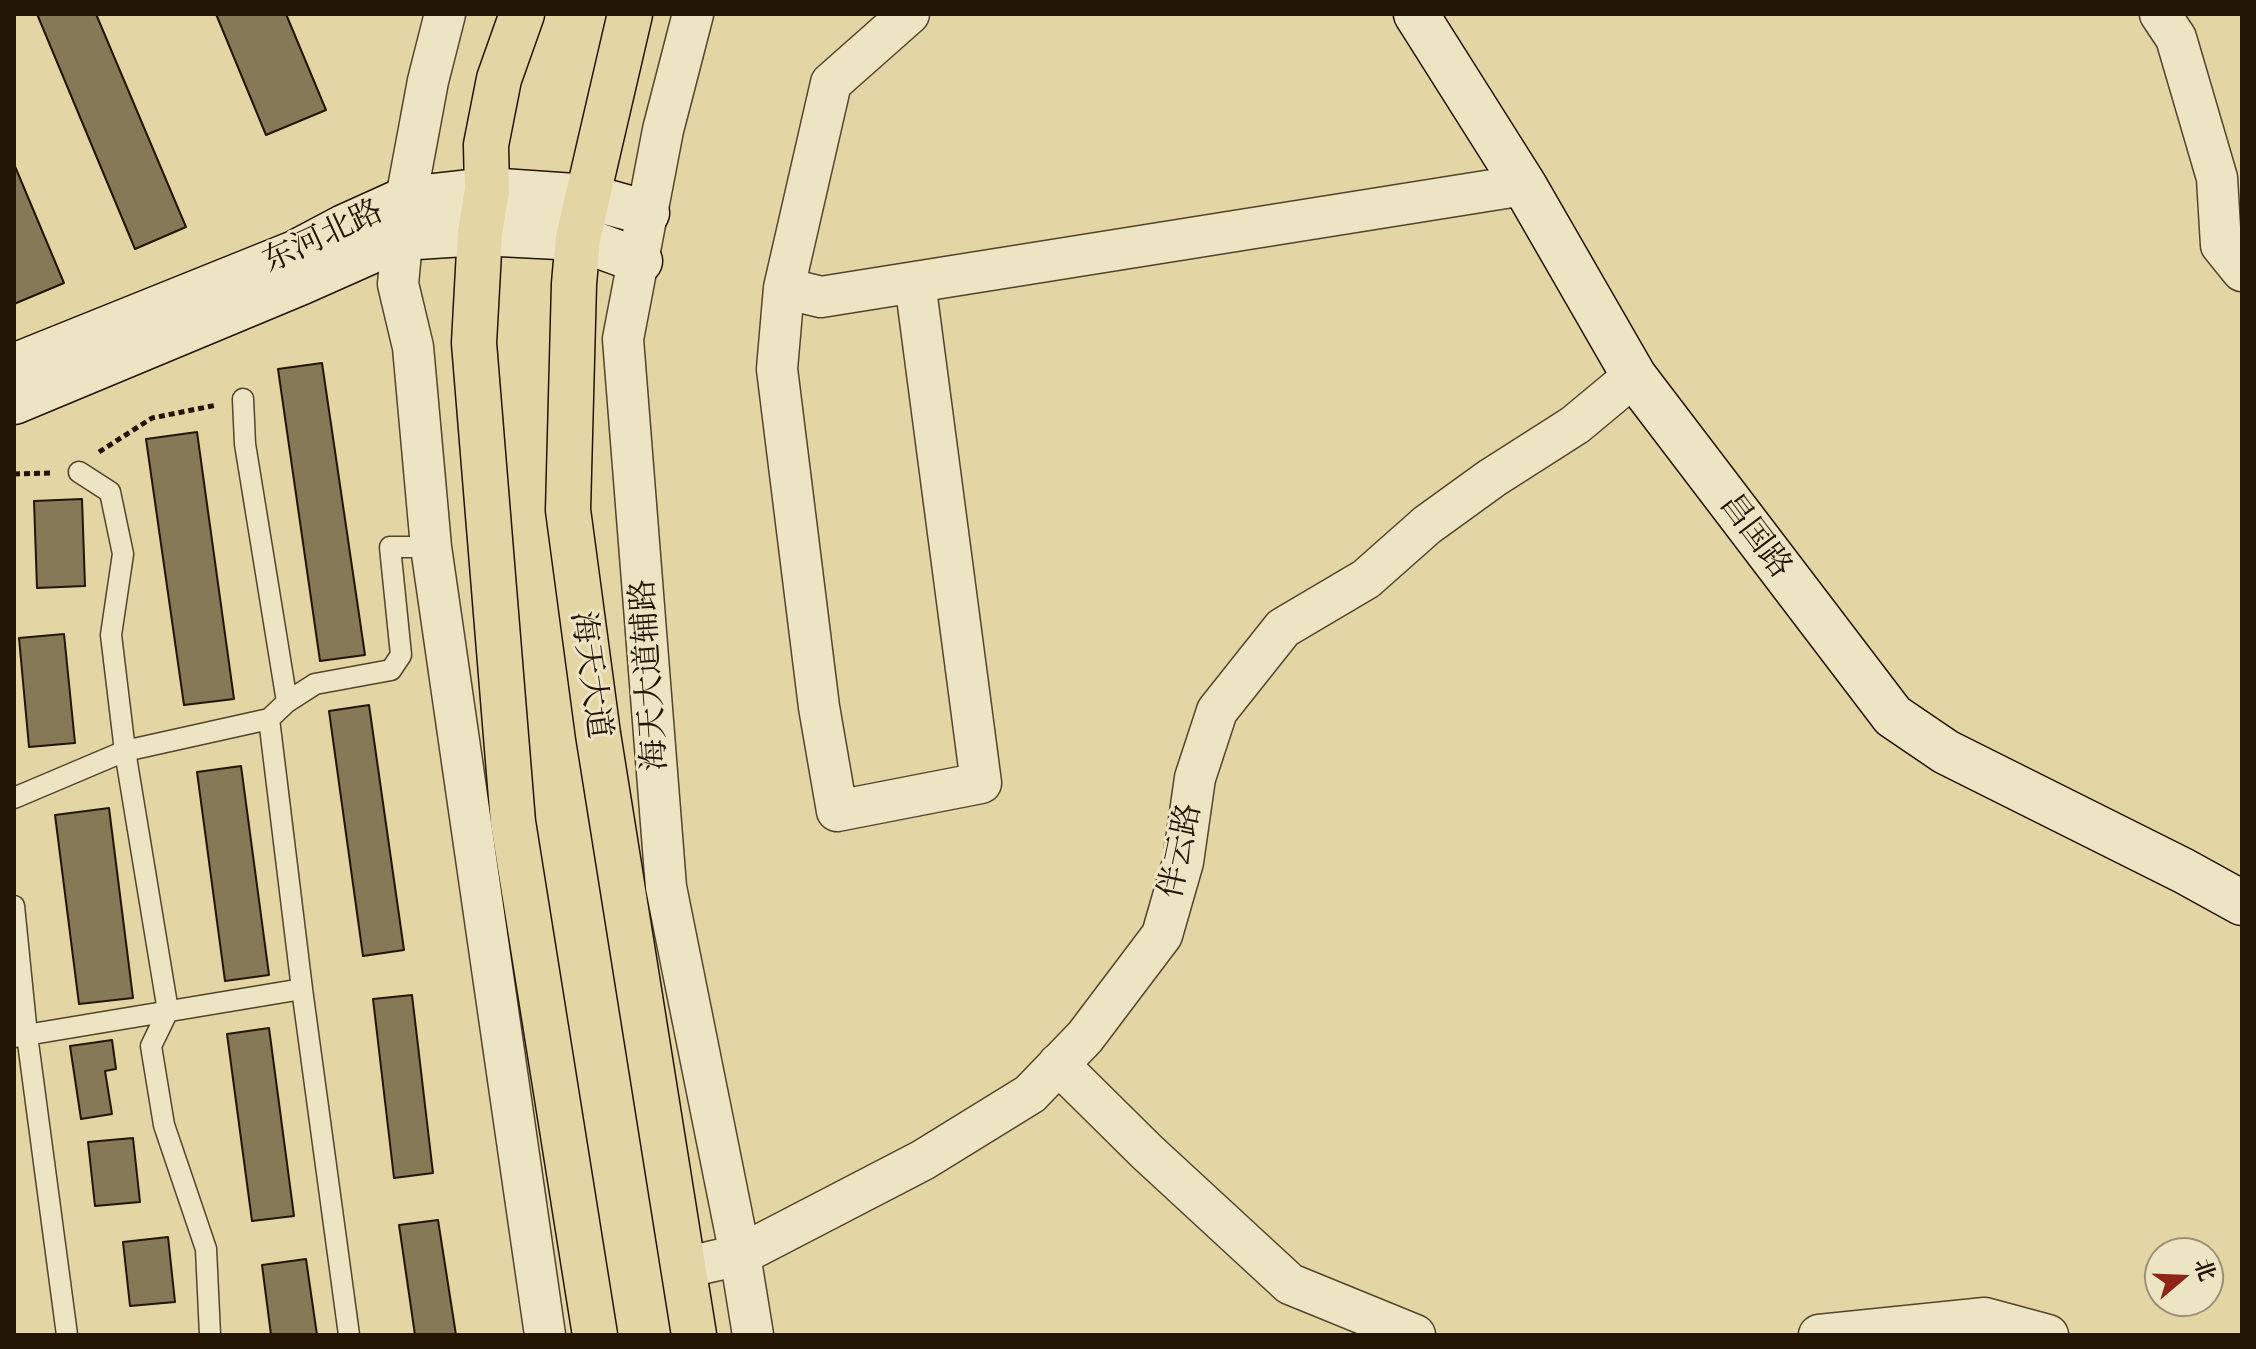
<!DOCTYPE html>
<html>
<head>
<meta charset="utf-8">
<style>
	body { margin:0 }
	#map { position:relative; width:2256px; height:1349px; overflow:hidden; background:#e3d5a4; font-family:"EB Garamond","Noto Serif SC",serif }
	canvas { display:block }
	.frame { position:absolute; inset:0; border:16px solid #221504; pointer-events:none }
	.north { position:absolute; left:2144px; top:1237px; width:80px; height:80px; box-sizing:border-box; background:#ede4c4; border:2px solid #9c9177; border-radius:50%; rotate:71deg; font-size:22px; font-weight:700; line-height:32px; text-align:center; color:#221504 }
	.north::after { content:''; display:block; margin:auto; width:28px; height:36px; background:#8f2418; clip-path:polygon(50% 0,100% 100%,50% 72%,0 100%) }
</style>
</head>
<body>
<div id="map">
<canvas width="2256" height="1349"></canvas>
<div class="frame"></div>
<div class="north">北</div>
</div>
<script>
const ctx = document.querySelector('canvas').getContext('2d');
ctx.lineJoin = 'round';
function fill(path, color) { ctx.fillStyle = color; ctx.fill(path, 'evenodd'); }
const poly = rows => new Path2D(rows.map(r => 'M' + r).join(''));
function strokePath(path, color, width, dash) { ctx.strokeStyle = color; ctx.lineWidth = width; ctx.lineCap = dash ? 'butt' : 'round'; ctx.setLineDash(dash || []); ctx.stroke(path); }
function label(font, color, halo, rows, align = 'center') {
  ctx.font = font + ' "EB Garamond","Noto Serif SC",serif'; ctx.lineWidth = 6; ctx.setLineDash([]); ctx.textBaseline = 'middle'; ctx.strokeStyle = halo; ctx.fillStyle = color; for (const [text, x, y, turn = 0] of rows) {
    ctx.save(); ctx.translate(x, y); ctx.rotate((+turn || 0) * Math.PI / 180); ctx.textAlign = isNaN(turn) ? turn : align; if (halo) ctx.strokeText(text, 0, 0); ctx.fillText(text, 0, 0); ctx.restore();
  }
}
const building = poly([
	[37,14,96,14,186,227,135,249,37,14],
	[216,14,286,14,326,110,266,135,216,14],
	[14,164,64,283,14,304,14,164],
	[322,363,365,655,320,661,278,369,322,363],
	[197,432,234,699,184,705,146,439,197,432],
	[82,499,85,586,37,588,34,501,82,499],
	[64,634,75,743,29,747,19,638,64,634],
	[369,705,404,950,363,956,329,711,369,705],
	[241,766,269,975,225,981,197,772,241,766],
	[109,808,133,998,79,1004,55,815,109,808],
	[412,995,433,1173,394,1178,373,999,412,995],
	[269,1028,294,1216,252,1221,227,1034,269,1028],
	[112,1040,116,1069,105,1071,112,1114,81,1119,70,1046,112,1040],
	[133,1138,140,1202,95,1206,88,1142,133,1138],
	[438,1220,456,1335,415,1335,399,1225,438,1220],
	[168,1237,175,1302,130,1306,123,1242,168,1237],
	[306,1259,317,1335,271,1335,262,1265,306,1259]
]);
fill(building, '#867957');
strokePath(building, '#221504', 2);
const lane = poly([
	[79,472,110,492,123,554,111,635,125,751,168,1011,151,1046,164,1125,206,1249,210,1335],
	[287,702,315,684,391,670,401,655,390,547,431,547],
	[14,798,125,751,269,719],
	[14,906,27,1035,67,1335],
	[302,989,349,1335],
	[14,1037,302,989,269,719,287,702,245,444,243,399]
]);
const street = poly([
	[445,14,428,81,406,199,398,284,413,347,431,547,545,1335],
	[693,14,663,130,623,339,666,887,740,1255,753,1335],
	[909,14,831,83,784,288,821,297,1524,185],
	[2160,14,2176,38,2217,178,2221,245,2242,271],
	[784,288,777,369,819,707,837,811,981,783,915,282],
	[1058,1064,1147,1152,1290,1284,1415,1335],
	[683,1268,740,1255,923,1160,1030,1094,1085,1037,1162,935,1183,862,1195,778,1217,711,1283,628,1366,579,1427,525,1492,478,1575,425,1634,376],
	[1819,1335,1985,1318,2048,1335]
]);
const secondary = poly([
	[1416,14,1524,185,1634,376,1893,716,1946,752,2184,871,2242,903],
	[14,366,295,253,344,227,406,199,487,190,589,197,647,213],
	[14,402,302,282,401,238,480,233,578,238,640,261]
]);
const primary = poly([
	[522,14,499,79,486,145,487,190,480,233,474,343,513,822,595,1335],
	[630,14,578,238,574,284,568,510,598,734,694,1335]
]);
strokePath(lane, '#52452c', 23);
strokePath(street, '#52452c', 43);
strokePath(secondary, '#221504', 47);
strokePath(primary, '#221504', 47);
strokePath(poly([
	[99,452,152,418,217,405],
	[14,474,53,473]
]), '#221504', 5, [6, 4]);
strokePath(lane, '#ede4c4', 20);
strokePath(street, '#ede4c4', 40);
strokePath(secondary, '#ede4c4', 44);
strokePath(primary, '#e3d5a4', 44);
label('32px', '#221504', '#ede4c4', [
	["东河北路",323,237,-25],
	["昌国路",1755,536,53],
	["海天大道",590,675,82],
	["海天大道辅路",650,675,-94],
	["伴云路",1181,851,-78]
]);
</script>
</body>
</html>
